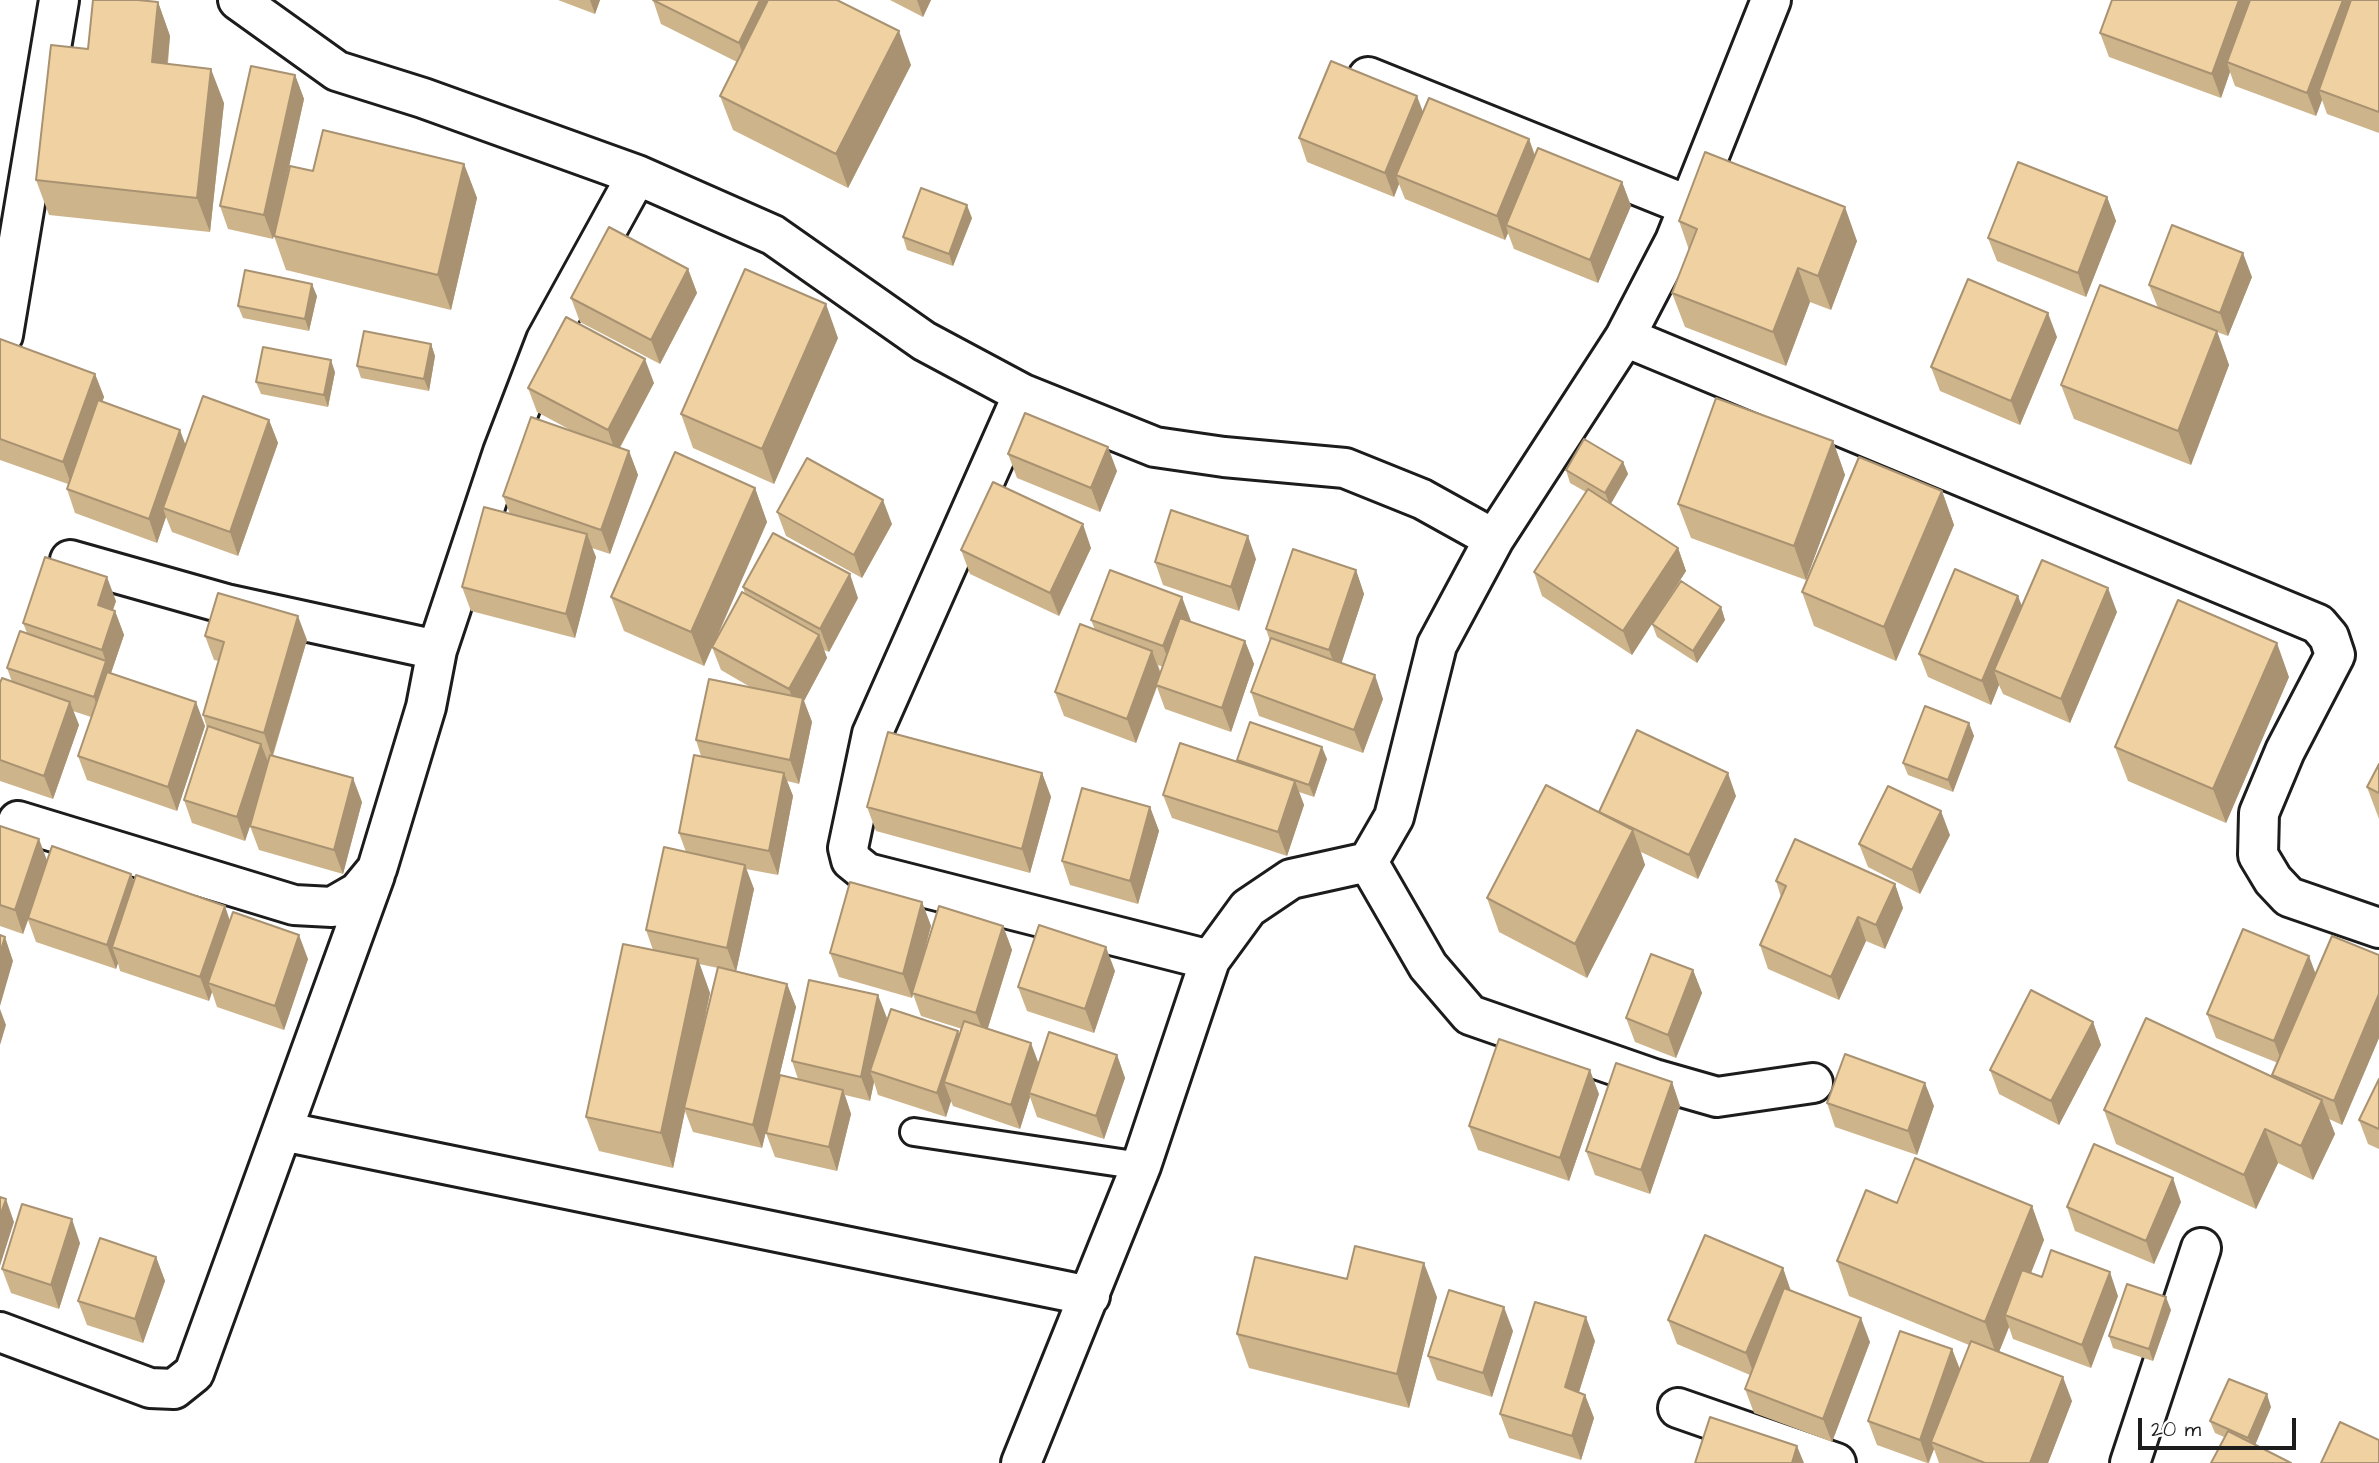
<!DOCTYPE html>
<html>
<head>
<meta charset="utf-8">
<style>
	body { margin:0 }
	#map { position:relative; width:2379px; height:1463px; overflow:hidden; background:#fff; font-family:"Architects Daughter",sans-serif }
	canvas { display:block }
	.scale { position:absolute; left:2138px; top:1418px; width:158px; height:32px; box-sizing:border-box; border:4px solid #1c1c1c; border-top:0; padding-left:9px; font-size:21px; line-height:24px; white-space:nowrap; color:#1c1c1c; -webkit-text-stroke:5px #fff; paint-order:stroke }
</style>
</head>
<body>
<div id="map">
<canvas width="2379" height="1463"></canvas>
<div class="scale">20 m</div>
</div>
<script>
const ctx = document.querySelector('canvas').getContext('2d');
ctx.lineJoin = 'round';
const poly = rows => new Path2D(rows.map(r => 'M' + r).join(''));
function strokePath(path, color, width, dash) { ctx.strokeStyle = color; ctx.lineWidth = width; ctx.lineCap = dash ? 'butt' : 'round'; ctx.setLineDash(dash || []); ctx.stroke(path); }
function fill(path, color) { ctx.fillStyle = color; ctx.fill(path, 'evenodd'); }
const service = poly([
	[914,1132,1141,1166]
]);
const minor = poly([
	[238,0,337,71,423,98,637,175,773,235,924,341,1023,394,1155,447,1224,457,1345,468,1422,499,1494,539],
	[1368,77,1689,206],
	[3,335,59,0],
	[1625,337,2318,624,2329,637,2335,655,2285,751,2259,813,2258,855,2273,880,2289,897,2379,928],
	[1023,394,872,734,848,848,851,860,867,873,1210,960],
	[70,560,226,604,437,650],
	[18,821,294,905,332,907,358,892,377,869,426,707,437,650,503,452,546,340,637,175],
	[1368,862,1428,966,1470,1015,1654,1079,1717,1097,1813,1083],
	[282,1131,1090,1296],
	[0,1332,150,1388,174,1389,194,1373,375,875],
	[1678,1408,1836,1463],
	[1021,1463,1141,1166,1210,960,1248,908,1291,879,1368,862,1394,817,1437,645,1494,539,1625,337,1675,241,1771,0],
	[2130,1463,2201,1248]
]);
strokePath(service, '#1c1c1c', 32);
strokePath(minor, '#1c1c1c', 44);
strokePath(service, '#fff', 26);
strokePath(minor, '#fff', 38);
fill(poly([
	[558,0,600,0,595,14],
	[653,0,911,65,848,188,733,130,720,96,737,62,661,24],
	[890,0,931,0,923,17],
	[2379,0,2379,133,2327,114,2322,100,2316,116,2235,86,2230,72,2221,98,2109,57,2100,33],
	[158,2,170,36,168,64,224,103,210,232,49,215,36,180,88,49],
	[295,75,304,99,273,239,228,229,220,206],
	[1423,112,1529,139,1535,155,1622,182,1631,206,1598,283,1514,249,1508,233,1505,240,1405,199,1399,184,1394,197,1307,162,1299,138],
	[464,164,477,198,451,310,286,270,274,236,313,171],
	[2107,197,2116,221,2086,297,1997,261,1988,238],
	[972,218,953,266,907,250,903,237],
	[1679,221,1857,241,1831,310,1810,302,1786,366,1685,327,1672,293,1689,250],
	[688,269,697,293,660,364,580,322,571,298],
	[2252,277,2228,336,2217,332,2229,365,2191,465,2074,419,2061,385,2158,308,2149,285],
	[317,296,309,331,243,318,238,306],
	[2057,337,2020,425,1940,391,1931,367],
	[838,338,774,484,693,448,681,414],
	[0,339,95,374,104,397,102,402,185,445,269,420,278,443,238,556,172,532,166,517,157,543,75,513,67,489,68,484,0,460],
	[431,344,435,356,429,391,361,378,357,366],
	[335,372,328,407,261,394,256,382],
	[654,383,620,448,629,451,638,475,610,554,592,548,596,557,575,638,471,611,462,587,510,514,503,496,576,433,537,412,528,388],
	[1833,441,1845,475,1806,580,1691,538,1678,504],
	[1008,454,1117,471,1100,512,1017,478],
	[1623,462,1628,474,1611,504,1678,548,1686,571,1632,655,1542,596,1534,572,1586,492,1570,483,1566,470],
	[755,488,767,522,714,644,745,594,743,587,858,598,829,652,824,650,827,658,804,701,812,722,799,784,787,781,793,796,778,875,746,869,754,889,736,971,787,984,796,1007,762,1148,693,1132,685,1111,673,1168,599,1151,586,1117,653,950,646,930,686,852,679,833,701,756,696,740,752,688,721,670,712,647,704,666,624,631,611,597],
	[699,964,718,968,698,1050,710,993],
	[1942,491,1954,525,1896,661,1814,626,1802,592],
	[777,512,892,524,862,578,786,536],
	[1091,548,1059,616,970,574,961,550],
	[1256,559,1239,611,1163,585,1155,562],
	[1356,570,1364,594,1341,663,1383,699,1363,753,1259,716,1251,692,1270,641,1266,629],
	[116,601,113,610,115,611,124,635,111,673,205,726,177,811,87,780,78,756,91,717,73,711,79,725,53,799,0,781,0,683,12,682,7,668,27,633,23,623],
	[2022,606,2117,612,2070,723,2003,694,1999,685,1991,705,1928,677,1919,654],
	[1721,607,1725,620,1697,663,1657,637,1652,624],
	[1091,620,1191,621,1190,622,1245,641,1254,664,1231,732,1165,709,1157,687,1136,743,1064,716,1055,692,1095,630],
	[1158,665,1163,667,1161,673],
	[205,636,307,640,273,756,362,802,343,874,259,850,250,826,245,841,192,823,184,800,207,728,203,715,219,661,214,660],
	[2289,677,2226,823,2128,781,2115,747],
	[1969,723,1974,736,1953,792,1908,775,1903,763],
	[1327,759,1314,797,1299,792,1304,805,1287,856,1172,818,1163,795,1238,762,1237,760],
	[2379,764,2379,819,2367,787],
	[1042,773,1051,797,1030,873,876,831,867,807],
	[1736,796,1698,879,1641,852,1645,865,1587,978,1499,932,1487,898,1599,812],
	[1150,807,1159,831,1138,904,1070,885,1062,861],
	[0,826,47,861,131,874,134,882,230,920,308,959,284,1030,217,1007,212,992,209,1001,120,971,118,963,116,969,36,942,28,920,23,934,0,926],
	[1950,835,1920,894,1868,867,1859,844],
	[1776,881,1895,884,1903,908,1885,949,1866,941,1839,1000,1768,969,1760,945,1781,897],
	[922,902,931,926,918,975,1003,926,1012,950,988,1028,1039,1063,1117,1055,1125,1078,1104,1139,1037,1117,1030,1097,1020,1129,953,1106,951,1101,946,1117,878,1095,874,1082,870,1101,845,1095,851,1114,837,1171,775,1157,766,1133,798,1079,792,1061,887,1018,886,1023,959,1035,962,1029,921,1016,913,994,912,998,839,977,830,953],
	[2379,955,2379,1038,2342,1125,2329,1119,2335,1134,2313,1180,2278,1163,2256,1209,2116,1144,2104,1110,2273,1077,2272,1075,2278,1063,2216,1038,2207,1014,2316,975],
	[1693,970,1702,993,1676,1058,1635,1042,1626,1018],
	[1115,971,1094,1033,1027,1011,1018,987],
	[2093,1022,2101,1045,2059,1125,1999,1094,1990,1070],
	[2379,1079,2379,1149,2368,1144,2359,1120],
	[1672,1082,1680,1106,1650,1194,1595,1175,1586,1151],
	[1599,1094,1569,1181,1478,1150,1469,1126],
	[1827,1103,1934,1106,1917,1155,1835,1127],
	[2181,1202,2154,1264,2075,1231,2067,1207],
	[1897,1203,2032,1206,2044,1240,2031,1273,2042,1277,2118,1296,2091,1368,2013,1339,2009,1327,1999,1352,2072,1401,2048,1463,1939,1463,1934,1449,1929,1463,1927,1463,1877,1445,1868,1421,1952,1349,1960,1369,1969,1345,1849,1296,1837,1261],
	[80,1243,59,1309,11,1293,2,1269],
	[156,1257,165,1281,143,1343,87,1325,78,1301],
	[1783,1268,1791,1291,1870,1342,1832,1442,1754,1413,1745,1389,1750,1375,1677,1344,1668,1320],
	[1347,1279,1437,1297,1409,1408,1249,1368,1237,1334],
	[2171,1310,2153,1361,2113,1348,2109,1336],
	[1513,1331,1492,1397,1437,1380,1428,1356],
	[1595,1341,1579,1392,1585,1395,1594,1418,1581,1460,1509,1438,1500,1414],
	[2271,1407,2255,1445,2224,1437,2215,1433,2210,1421]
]), '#ceb48b');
fill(poly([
	[590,0,600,0,595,14],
	[760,0,780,0,747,67,739,43],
	[917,0,931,0,923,17],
	[2239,0,2257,0,2227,62,2230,72,2221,98,2212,74],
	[2343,0,2361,0,2319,90,2322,100,2316,116,2307,93],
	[158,2,170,36,164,96,152,62],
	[899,31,911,65,848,188,836,154],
	[211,69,224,103,210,232,197,198],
	[295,75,304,99,273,239,264,215],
	[1417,96,1426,120,1396,175,1399,184,1394,197,1385,173],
	[1529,139,1537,163,1506,225,1508,233,1505,240,1497,216],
	[464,164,477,198,451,310,438,275],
	[1622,182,1631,206,1598,283,1590,260],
	[2107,197,2116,221,2086,297,2078,273],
	[967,205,972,218,953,266,949,254],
	[1845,207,1857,241,1831,310,1818,276],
	[2243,253,2252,277,2228,336,2220,313],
	[1798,268,1810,302,1786,366,1773,332],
	[688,269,697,293,660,364,651,340],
	[312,284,317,296,309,331,305,319],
	[826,304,838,338,774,484,762,449],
	[2048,313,2057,337,2020,425,2011,401],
	[2217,331,2229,365,2191,465,2178,431],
	[431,344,435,356,429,391,424,379],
	[645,359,654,383,616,454,608,430],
	[331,360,335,372,328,407,324,395],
	[95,374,104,397,72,486,63,462],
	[269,420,278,443,238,556,230,532],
	[180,430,189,454,163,508,166,517,157,543,149,519],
	[1833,441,1845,475,1806,580,1794,546],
	[1108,447,1117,471,1100,512,1091,488],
	[629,451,638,475,610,554,601,530],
	[1623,462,1628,474,1610,505,1605,493],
	[755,488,767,522,704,666,691,632],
	[1942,491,1954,525,1896,661,1884,627],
	[883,500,892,524,862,578,854,555],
	[1083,524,1091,548,1059,616,1050,593],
	[587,534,596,557,575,638,566,614],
	[1248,536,1256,559,1239,611,1231,587],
	[1678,548,1686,571,1632,655,1623,631],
	[1356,570,1364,594,1338,674,1329,650],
	[850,574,858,598,829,652,820,629],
	[107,577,116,601,106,629,98,605],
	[2108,588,2117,612,2070,723,2061,699],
	[2018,596,2027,619,1994,670,1999,685,1991,705,1982,681],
	[1182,597,1191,621,1172,670,1163,646],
	[1721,607,1725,620,1697,663,1693,651],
	[115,611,124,635,111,673,102,721,94,697,106,662,102,650],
	[298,616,307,640,272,757,264,733],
	[819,635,827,658,804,701,812,722,799,784,790,760,798,713,789,689],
	[1245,641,1254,664,1231,732,1222,708],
	[2277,643,2289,677,2226,823,2213,789],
	[1152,651,1161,675,1136,743,1127,719],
	[1375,675,1383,699,1363,753,1354,730],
	[70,702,79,725,53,799,44,776],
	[196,702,205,726,177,811,168,787],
	[1969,723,1974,736,1953,792,1948,780],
	[261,744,270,767,245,841,237,817],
	[1322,747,1327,759,1314,797,1309,785],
	[784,773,793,796,778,875,769,851],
	[1042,773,1051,797,1030,873,1022,849],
	[1728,773,1736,796,1698,879,1689,855],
	[353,778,362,802,343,874,334,850],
	[1295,781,1304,805,1287,856,1278,832],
	[1150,807,1159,831,1138,904,1130,881],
	[1941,811,1950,835,1920,894,1912,870],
	[1633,830,1645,865,1587,978,1575,944],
	[39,839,48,863,23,934,15,910],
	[745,865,754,889,736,972,727,948],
	[131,874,140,898,112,947,118,963,116,969,107,945],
	[1895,884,1903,908,1885,949,1876,925],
	[922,902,931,926,912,998,903,974],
	[225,906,233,930,208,983,212,992,209,1001,200,977],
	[1858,917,1866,941,1839,1000,1831,977],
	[1003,926,1012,950,985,1037,976,1013],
	[299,935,308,959,284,1030,275,1006],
	[5,937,13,961,0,1006,0,953],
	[1106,947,1115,971,1094,1033,1085,1009],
	[2309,956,2318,980,2283,1065,2274,1041],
	[698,959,710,993,686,1109,684,1108,685,1111,673,1168,661,1133],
	[1693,970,1702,993,1676,1058,1668,1035],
	[787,984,796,1007,762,1148,753,1125],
	[2379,994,2379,1038,2342,1125,2334,1101],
	[878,995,887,1018,876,1073,870,1071,874,1082,870,1101,861,1077],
	[0,1009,6,1025,0,1045],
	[2093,1022,2101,1045,2059,1125,2051,1101],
	[958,1031,967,1055,944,1082,951,1101,946,1117,937,1093],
	[1031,1043,1040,1067,1029,1093,1030,1097,1020,1129,1011,1105],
	[1117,1055,1125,1078,1104,1139,1096,1116],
	[1590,1070,1599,1094,1569,1181,1560,1158],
	[1672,1082,1680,1106,1650,1194,1641,1170],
	[1925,1083,1934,1106,1917,1155,1908,1131],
	[843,1090,851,1114,837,1171,829,1147],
	[2322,1100,2335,1134,2313,1180,2301,1146],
	[2265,1129,2278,1163,2256,1209,2244,1175],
	[2173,1178,2181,1202,2154,1264,2146,1241],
	[6,1199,14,1222,0,1266,0,1216],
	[2032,1206,2044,1240,2013,1318,2005,1315,2009,1327,1997,1357,1985,1322],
	[72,1219,80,1243,59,1309,51,1285],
	[156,1257,165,1281,143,1343,135,1319],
	[1424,1263,1437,1297,1409,1408,1397,1374],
	[1783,1268,1791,1292,1755,1377,1746,1353],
	[2110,1272,2118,1296,2091,1368,2082,1345],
	[2166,1297,2171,1310,2153,1361,2149,1349],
	[1504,1307,1513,1331,1492,1397,1483,1373],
	[1586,1317,1595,1341,1573,1411,1565,1387],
	[1861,1318,1870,1342,1832,1442,1823,1419],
	[1952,1349,1961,1373,1931,1442,1934,1449,1928,1463,1920,1440],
	[2063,1377,2072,1401,2048,1463,2030,1463],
	[2267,1394,2271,1407,2253,1450,2248,1438],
	[1585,1395,1594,1418,1581,1460,1572,1436],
	[1797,1446,1804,1463,1792,1463]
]), '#a89271');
const building = poly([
	[93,0,138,0,158,2,152,62,211,69,197,198,36,180,51,45,88,49,93,0],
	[653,0,760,0,739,43,653,0],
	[768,0,837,0,899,31,836,154,720,96,768,0],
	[2112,0,2239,0,2212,74,2100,33,2112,0],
	[2250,0,2343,0,2307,93,2227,62,2250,0],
	[2351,0,2379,0,2379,112,2319,90,2351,0],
	[1331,61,1417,96,1385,173,1299,138,1331,61],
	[251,66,295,75,264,215,220,206,251,66],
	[1429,98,1529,139,1497,216,1396,175,1429,98],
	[323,130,464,164,438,275,274,236,290,166,313,171,323,130],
	[1538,148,1622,182,1590,260,1506,225,1538,148],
	[1705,152,1845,207,1818,276,1798,268,1773,332,1672,293,1697,229,1679,221,1705,152],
	[2018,162,2107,197,2078,273,1988,238,2018,162],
	[921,188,967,205,949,254,903,237,921,188],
	[2172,225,2243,253,2220,313,2149,285,2172,225],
	[609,227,688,269,651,340,571,298,609,227],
	[745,269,826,304,762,449,681,414,745,269],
	[245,270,312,284,305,319,238,306,245,270],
	[1968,279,2048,313,2011,401,1931,367,1968,279],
	[2100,285,2217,331,2178,431,2061,385,2100,285],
	[566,317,645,359,608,430,528,388,566,317],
	[364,331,431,344,424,379,357,366,364,331],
	[0,339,95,374,63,462,0,439,0,339],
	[263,347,331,360,324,395,256,382,263,347],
	[203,396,269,420,230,532,163,508,203,396],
	[1716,398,1833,441,1794,546,1678,504,1716,398],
	[98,400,180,430,149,519,67,489,98,400],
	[1025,413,1108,447,1091,488,1008,454,1025,413],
	[531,417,629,451,601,530,503,496,531,417],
	[1584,439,1623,462,1605,493,1566,470,1584,439],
	[675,452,755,488,691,632,611,597,675,452],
	[1859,457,1942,491,1884,627,1802,592,1859,457],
	[807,458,883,500,854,555,777,512,807,458],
	[993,482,1083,524,1050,593,961,550,993,482],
	[1588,489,1678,548,1623,631,1534,572,1588,489],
	[484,507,587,534,566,614,462,587,484,507],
	[1171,510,1248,536,1231,587,1155,562,1171,510],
	[773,533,850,574,820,629,743,587,773,533],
	[1293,549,1356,570,1329,650,1266,629,1293,549],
	[45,557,107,577,98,605,115,611,102,650,23,623,45,557],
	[2042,560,2108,588,2061,699,1994,670,2042,560],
	[1955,569,2018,596,1982,681,1919,654,1955,569],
	[1110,570,1182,597,1163,646,1091,620,1110,570],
	[1681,581,1721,607,1693,651,1652,624,1681,581],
	[742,592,819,635,789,689,712,647,742,592],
	[218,593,298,616,264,733,203,715,224,642,205,636,218,593],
	[2178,600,2277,643,2213,789,2115,747,2178,600],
	[1180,618,1245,641,1222,708,1156,685,1180,618],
	[1080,624,1152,651,1127,719,1055,692,1080,624],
	[20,631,106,661,94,697,7,668,20,631],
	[1271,638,1375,675,1354,730,1251,692,1271,638],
	[107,672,196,702,168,787,78,756,107,672],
	[2,678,70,702,44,776,0,760,0,683,2,678],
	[709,679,803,698,790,760,696,740,709,679],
	[1925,706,1969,723,1948,780,1903,763,1925,706],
	[1250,722,1322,747,1309,785,1237,760,1250,722],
	[208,726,261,744,237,817,184,800,208,726],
	[1637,730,1728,773,1689,855,1599,812,1637,730],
	[888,732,1042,773,1022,849,867,807,888,732],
	[1180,743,1295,781,1278,832,1163,795,1180,743],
	[270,755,353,778,334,850,250,826,270,755],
	[694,755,784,773,769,851,679,833,694,755],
	[2379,764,2379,793,2367,787,2379,764],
	[1546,785,1633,830,1575,944,1487,898,1546,785],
	[1888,786,1941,811,1912,870,1859,844,1888,786],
	[1082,788,1150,807,1130,881,1062,861,1082,788],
	[0,826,39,839,15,910,0,905,0,826],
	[1795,839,1895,884,1876,925,1858,917,1831,977,1760,945,1786,886,1776,881,1795,839],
	[52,846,131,874,107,945,28,918,52,846],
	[664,847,745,865,727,948,646,930,664,847],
	[136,875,225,906,200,977,112,947,136,875],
	[850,882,922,902,903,974,830,953,850,882],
	[939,906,1003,926,976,1013,912,993,939,906],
	[233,912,299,935,275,1006,208,983,233,912],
	[1039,925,1106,947,1085,1009,1018,987,1039,925],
	[2243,929,2309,956,2274,1041,2207,1014,2243,929],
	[0,935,5,937,0,953,0,935],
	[2332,936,2379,955,2379,994,2334,1101,2272,1075,2332,936],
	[623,944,698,959,661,1133,586,1117,623,944],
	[1651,954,1693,970,1668,1035,1626,1018,1651,954],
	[718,967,787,984,753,1125,684,1108,718,967],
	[809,980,878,995,861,1077,792,1061,809,980],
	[2031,990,2093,1022,2051,1101,1990,1070,2031,990],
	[891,1009,958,1031,937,1093,870,1071,891,1009],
	[2146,1018,2322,1100,2301,1146,2265,1129,2244,1175,2104,1110,2146,1018],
	[964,1021,1031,1043,1011,1105,944,1082,964,1021],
	[1049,1032,1117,1055,1096,1116,1029,1093,1049,1032],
	[1499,1039,1590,1070,1560,1158,1469,1126,1499,1039],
	[1845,1054,1925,1083,1908,1131,1827,1103,1845,1054],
	[1616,1063,1672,1082,1641,1170,1586,1151,1616,1063],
	[780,1075,843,1090,829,1147,766,1133,780,1075],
	[2379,1079,2379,1129,2359,1120,2379,1079],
	[2094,1144,2173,1178,2146,1241,2067,1207,2094,1144],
	[1915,1158,2032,1206,1985,1322,1837,1261,1866,1190,1897,1203,1915,1158],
	[0,1197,6,1199,0,1216,0,1197],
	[22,1204,72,1219,51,1285,2,1269,22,1204],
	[1705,1235,1783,1268,1746,1353,1668,1320,1705,1235],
	[100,1238,156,1257,135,1319,78,1301,100,1238],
	[1355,1246,1424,1263,1397,1374,1237,1334,1255,1257,1347,1279,1355,1246],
	[2051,1250,2110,1272,2082,1345,2005,1315,2022,1270,2042,1277,2051,1250],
	[2127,1284,2166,1297,2149,1349,2109,1336,2127,1284],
	[1784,1288,1861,1318,1823,1419,1745,1389,1784,1288],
	[1449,1290,1504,1307,1483,1373,1428,1356,1449,1290],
	[1535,1302,1586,1317,1565,1387,1585,1395,1572,1436,1500,1414,1535,1302],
	[1900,1331,1952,1349,1920,1440,1868,1421,1900,1331],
	[1971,1341,2063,1377,2030,1463,1985,1463,1931,1442,1971,1341],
	[2229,1379,2267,1394,2248,1438,2210,1421,2229,1379],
	[1710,1417,1797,1446,1792,1463,1695,1463,1710,1417],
	[2340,1422,2379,1440,2379,1463,2321,1463,2340,1422],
	[2228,1431,2291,1463,2211,1463,2228,1431]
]);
fill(building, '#f0d1a2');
strokePath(building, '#a89271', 2);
</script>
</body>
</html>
